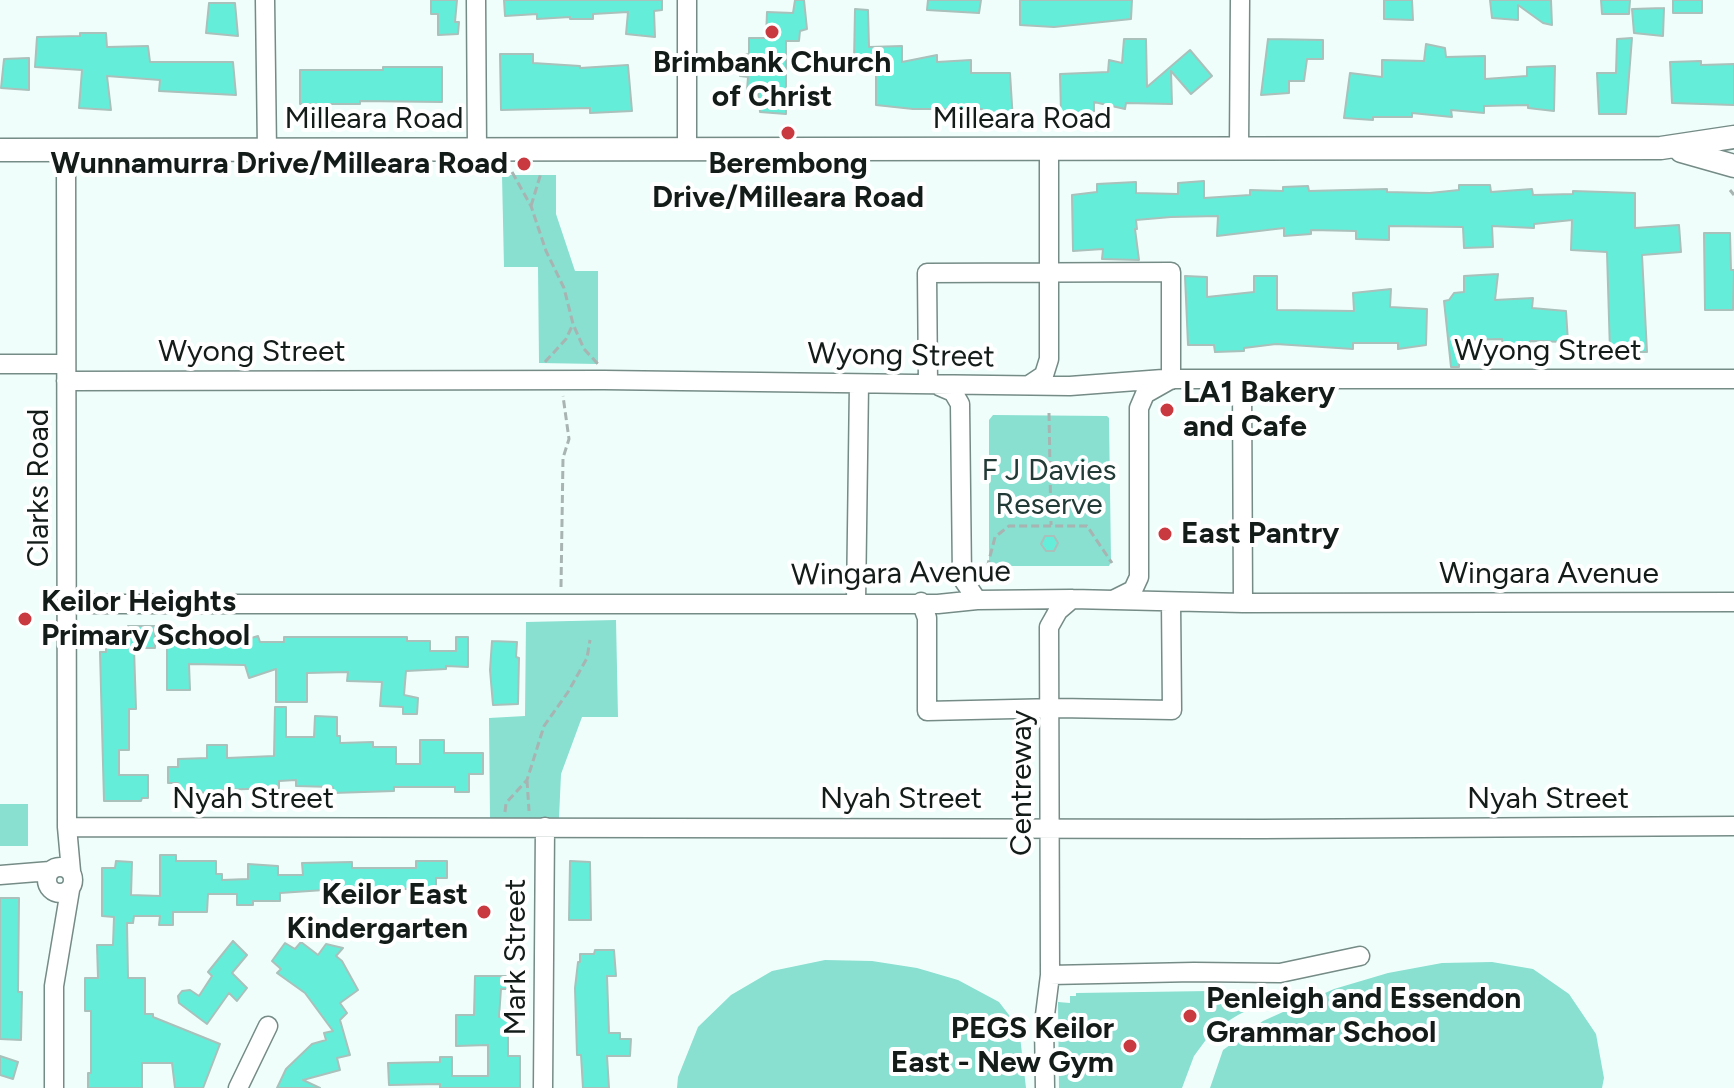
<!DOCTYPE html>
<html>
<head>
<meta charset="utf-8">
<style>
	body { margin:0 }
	canvas { display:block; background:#f0fefb }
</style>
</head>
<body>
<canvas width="1734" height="1088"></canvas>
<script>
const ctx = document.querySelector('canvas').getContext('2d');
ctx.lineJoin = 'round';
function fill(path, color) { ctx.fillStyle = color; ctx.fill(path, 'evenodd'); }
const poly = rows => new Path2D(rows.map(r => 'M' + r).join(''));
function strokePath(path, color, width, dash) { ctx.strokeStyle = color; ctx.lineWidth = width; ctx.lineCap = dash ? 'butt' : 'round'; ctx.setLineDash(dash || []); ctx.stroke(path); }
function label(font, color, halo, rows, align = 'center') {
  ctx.font = font + ' Figtree,sans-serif'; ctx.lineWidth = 8; ctx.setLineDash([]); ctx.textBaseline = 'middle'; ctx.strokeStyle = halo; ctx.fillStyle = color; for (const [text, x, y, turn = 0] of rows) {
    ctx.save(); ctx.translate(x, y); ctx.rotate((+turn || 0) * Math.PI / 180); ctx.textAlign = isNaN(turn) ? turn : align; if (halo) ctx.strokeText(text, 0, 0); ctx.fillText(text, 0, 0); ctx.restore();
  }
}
fill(poly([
	[502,175,556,175,556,214,575,271,598,271,598,364,539,363,538,267,504,267],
	[993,415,1107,416,1109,418,1111,562,1109,566,989,566,989,420],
	[616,620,618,717,582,717,561,774,559,818,490,818,489,718,525,716,526,622],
	[0,804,28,804,28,846,0,846],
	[825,960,872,961,917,968,958,980,999,1002,1019,1028,1026,1088,677,1088,678,1077,698,1027,731,995,772,971],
	[1492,962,1533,969,1569,994,1596,1034,1604,1078,1602,1088,1210,1088,1223,1050,1263,1021,1334,989,1388,973,1442,963],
	[1277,990,1277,1001,1254,1007,1238,1015,1220,1026,1208,1037,1194,1056,1182,1088,1059,1088,1058,1002,1070,1003,1070,996,1076,996,1076,993]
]), '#89dfd0');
const building = poly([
	[431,0,457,0,455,22,459,22,458,34,438,35,438,14,431,14,431,0],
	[504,0,662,0,662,10,654,11,655,37,626,34,628,12,593,14,593,19,570,19,570,17,537,19,537,14,505,16,504,0],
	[795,0,804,0,807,29,800,31,799,41,786,41,786,114,760,112,758,92,747,90,748,77,740,76,742,55,749,54,749,38,766,38,767,12,793,13,795,0],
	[928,0,981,0,979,13,927,10,928,0],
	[1020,0,1132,0,1131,19,1054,27,1020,25,1020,0],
	[1384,0,1412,0,1413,20,1384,19,1384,0],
	[1490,0,1551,0,1552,25,1543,23,1518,5,1518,20,1492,18,1490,0],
	[1601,0,1630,0,1629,14,1602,14,1601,0],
	[1673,0,1702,0,1702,13,1673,13,1673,0],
	[209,3,235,3,238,36,206,33,209,3],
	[1664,8,1663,36,1634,33,1632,9,1664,8],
	[855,9,868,10,869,47,902,46,902,62,937,55,937,62,971,60,971,73,1010,73,1013,121,981,120,982,109,913,109,876,105,876,63,854,62,855,9],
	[80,33,106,33,107,47,148,46,150,62,233,62,236,95,159,91,160,80,107,76,111,110,79,108,82,70,35,67,37,37,80,36,80,33],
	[1632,38,1626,114,1599,114,1597,73,1616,73,1617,39,1632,38],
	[1124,39,1146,39,1147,87,1190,50,1212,76,1191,94,1171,71,1172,104,1126,103,1125,109,1094,102,1094,112,1061,114,1060,74,1108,72,1109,60,1122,63,1124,39],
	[1268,39,1323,40,1323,59,1307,59,1304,81,1289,81,1289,93,1261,95,1268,39],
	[1426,44,1445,48,1446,57,1485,56,1485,79,1527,76,1527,67,1555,66,1554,111,1528,108,1528,105,1484,106,1484,113,1451,110,1452,117,1412,113,1412,117,1373,117,1373,120,1344,118,1350,73,1382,77,1382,60,1424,61,1426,44],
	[500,54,533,54,533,63,580,66,580,68,628,65,632,111,590,113,590,108,501,110,500,54],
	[29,58,29,90,1,88,4,59,29,58],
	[1701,61,1701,65,1734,64,1734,105,1672,103,1670,62,1701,61],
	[383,67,442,67,442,102,360,101,360,104,300,104,300,70,383,70,383,67],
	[1204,181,1204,198,1250,195,1250,190,1283,191,1283,187,1308,186,1309,191,1387,189,1387,192,1430,193,1459,190,1459,185,1490,185,1491,192,1532,189,1533,195,1573,194,1573,191,1635,193,1635,228,1679,225,1681,252,1642,255,1647,352,1610,352,1607,252,1571,250,1572,220,1534,224,1534,228,1492,226,1493,247,1464,248,1463,227,1389,226,1389,240,1356,239,1356,231,1311,230,1311,234,1284,236,1284,228,1217,236,1218,216,1171,217,1136,220,1137,229,1135,229,1139,260,1102,259,1103,249,1073,251,1072,195,1097,192,1097,184,1136,182,1136,193,1178,194,1178,183,1204,181],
	[1704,233,1730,233,1731,270,1734,270,1733,310,1705,310,1704,233],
	[1498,274,1495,300,1533,298,1532,308,1566,311,1568,342,1530,341,1530,346,1503,348,1502,339,1460,340,1459,367,1451,367,1444,301,1449,300,1454,293,1464,292,1464,276,1498,274],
	[1185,276,1207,277,1207,297,1254,292,1254,276,1277,276,1277,310,1354,311,1353,293,1391,289,1390,307,1427,309,1426,345,1398,349,1398,343,1353,343,1353,349,1276,344,1244,348,1244,351,1215,352,1214,345,1188,345,1185,276],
	[1045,536,1054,536,1058,543,1054,551,1046,551,1041,544,1045,536],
	[128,626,155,626,155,648,134,648,136,709,129,709,129,750,119,750,119,775,148,775,148,798,142,798,141,801,104,801,100,652,106,652,106,641,120,641,120,637,128,637,128,626],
	[258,636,260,642,284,642,284,637,407,637,407,641,430,641,430,651,456,651,456,637,468,637,468,667,446,666,446,669,406,671,404,695,418,698,417,714,403,714,403,707,380,706,382,682,347,681,348,672,307,673,307,702,276,702,276,669,249,678,245,665,189,664,190,690,167,690,167,641,202,642,202,637,228,637,228,645,258,636],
	[492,641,517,642,516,657,519,658,518,704,493,705,490,670,492,641],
	[275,707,286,707,286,737,314,737,315,716,337,717,337,736,340,736,340,743,373,742,373,747,396,747,396,764,420,764,420,740,444,740,444,753,483,753,483,774,469,774,469,792,455,792,455,787,394,787,394,791,333,793,333,787,296,786,296,780,279,781,279,788,217,790,217,793,178,792,178,783,168,783,168,767,178,767,178,759,207,758,207,745,227,745,227,758,274,756,275,707],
	[160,855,176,855,176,861,216,861,216,874,222,874,222,880,248,879,248,864,278,866,278,875,303,875,302,863,352,862,352,868,416,868,416,861,447,861,447,878,436,878,436,896,416,896,416,889,367,889,361,890,361,899,339,900,339,889,280,893,280,901,253,901,253,905,237,905,237,894,208,894,207,912,173,912,173,925,159,925,160,916,134,916,133,923,127,923,128,978,145,978,145,1014,153,1014,153,1017,220,1044,203,1088,175,1088,172,1063,142,1063,142,1088,88,1088,88,1073,91,1073,91,1011,85,1011,85,978,98,978,97,945,113,945,114,917,102,916,102,868,115,868,116,861,132,862,131,895,160,896,160,855],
	[570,861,590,862,591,920,569,920,570,861],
	[0,898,19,898,18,992,22,992,21,1040,0,1039,0,898],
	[233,941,247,955,232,973,247,988,237,1001,229,993,207,1024,179,1003,178,996,182,991,190,990,199,996,212,976,208,972,233,941],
	[301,942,318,955,326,944,343,948,336,956,342,961,358,990,340,1003,347,1013,340,1020,350,1055,337,1058,340,1070,303,1080,320,1088,277,1088,286,1069,312,1044,326,1040,324,1033,333,1031,305,993,277,973,281,969,272,961,285,943,295,949,301,942],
	[595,950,614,950,616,976,607,976,609,1033,620,1033,620,1039,631,1039,630,1056,607,1056,609,1088,583,1088,581,1055,577,1055,575,988,578,962,580,962,580,954,594,954,595,950],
	[475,976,508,976,508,989,501,989,499,1017,508,1017,508,1056,520,1056,520,1088,440,1088,440,1084,389,1085,388,1063,440,1062,440,1057,452,1057,452,1076,488,1076,488,1045,456,1046,456,1015,474,1015,475,976],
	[0,1056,18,1062,13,1079,0,1075,0,1056]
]);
fill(building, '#64eed9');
strokePath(building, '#aac0bb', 2);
const minor = poly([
	[265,0,267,150],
	[476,0,477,149],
	[687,149,687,0],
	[1239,149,1240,0],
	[66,150,67,827,71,871],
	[0,364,66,364],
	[1242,380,1243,603],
	[66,381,604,380,1070,386,1163,379,1734,379],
	[928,384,927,273,1171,272,1171,380],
	[1029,385,1044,375,1049,359,1049,149],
	[939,386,953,392,960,404,962,578,977,600],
	[1115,599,1133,590,1139,577,1139,408,1145,394,1168,381],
	[921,602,927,618,927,711,1058,708,1172,710,1171,602],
	[856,603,859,384],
	[68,604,938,604,977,600,1072,599,1243,603,1734,602],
	[67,827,1262,829,1734,826],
	'47 880a13 13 0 1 1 26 0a13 13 0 1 1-26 0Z',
	[0,875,50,871],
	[1050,975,1194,972,1280,973,1360,956],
	[54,1088,54,986,70,890],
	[238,1088,268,1026],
	[543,1088,545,827],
	[1045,1088,1044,1023,1050,975,1049,627,1058,611,1072,599]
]);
const major = poly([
	[0,150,1661,148,1734,137],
	[1681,151,1734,166]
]);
strokePath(minor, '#758b86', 21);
strokePath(major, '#758b86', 25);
strokePath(poly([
	[512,172,531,206,546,251,564,288,573,324,584,349,598,364],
	[1730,190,1734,195],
	[531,206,541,173],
	[545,362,566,339,573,324],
	[1049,413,1051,525],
	[987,568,995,537,1009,526,1087,526,1112,563],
	[561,587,563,458,569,439,563,396],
	[527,780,529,811],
	[505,812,506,803,527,780,544,726,568,692,587,658,590,640]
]), '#a8b4b2', 3, [8, 4]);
strokePath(minor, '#fff', 18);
strokePath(major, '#fff', 22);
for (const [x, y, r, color] of [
	[772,32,8,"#c93940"],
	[788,133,8,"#c93940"],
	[524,164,8,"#c93940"],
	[1167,410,8,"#c93940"],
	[1165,534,8,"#c93940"],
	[25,619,8,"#c93940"],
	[484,912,8,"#c93940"],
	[1190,1016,8,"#c93940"],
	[1130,1046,8,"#c93940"]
]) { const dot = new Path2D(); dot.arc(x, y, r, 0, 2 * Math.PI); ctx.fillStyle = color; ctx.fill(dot); strokePath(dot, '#fff', 3); }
label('bold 30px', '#141c1a', '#fff', [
	["Brimbank Church",772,63,"center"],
	["of Christ",772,97,"center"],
	["Wunnamurra Drive/Milleara Road",508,164,"right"],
	["Berembong",788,164,"center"],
	["Drive/Milleara Road",788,198,"center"],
	["LA1 Bakery",1183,393],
	["and Cafe",1183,427],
	["East Pantry",1181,534],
	["Keilor Heights",41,602],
	["Primary School",41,636],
	["Keilor East",468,895,"right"],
	["Kindergarten",468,929,"right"],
	["Penleigh and Essendon",1206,999],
	["Grammar School",1206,1033],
	["PEGS Keilor",1114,1029,"right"],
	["East - New Gym",1114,1063,"right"]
], 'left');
label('30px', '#141c1a', '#fff', [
	["Milleara Road",374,119],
	["Milleara Road",1022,119],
	["Wyong Street",1548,351],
	["Wyong Street",252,352],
	["Wyong Street",901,356,1],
	["Clarks Road",39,488,-90],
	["Wingara Avenue",901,574,-1],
	["Wingara Avenue",1549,574],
	["Centreway",1022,783,-90],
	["Nyah Street",253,799],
	["Nyah Street",901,799],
	["Nyah Street",1548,799],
	["Mark Street",516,957,-90]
]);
label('30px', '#233b36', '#fff', [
	["F J Davies",1049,471],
	["Reserve",1049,505]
]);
</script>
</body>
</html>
